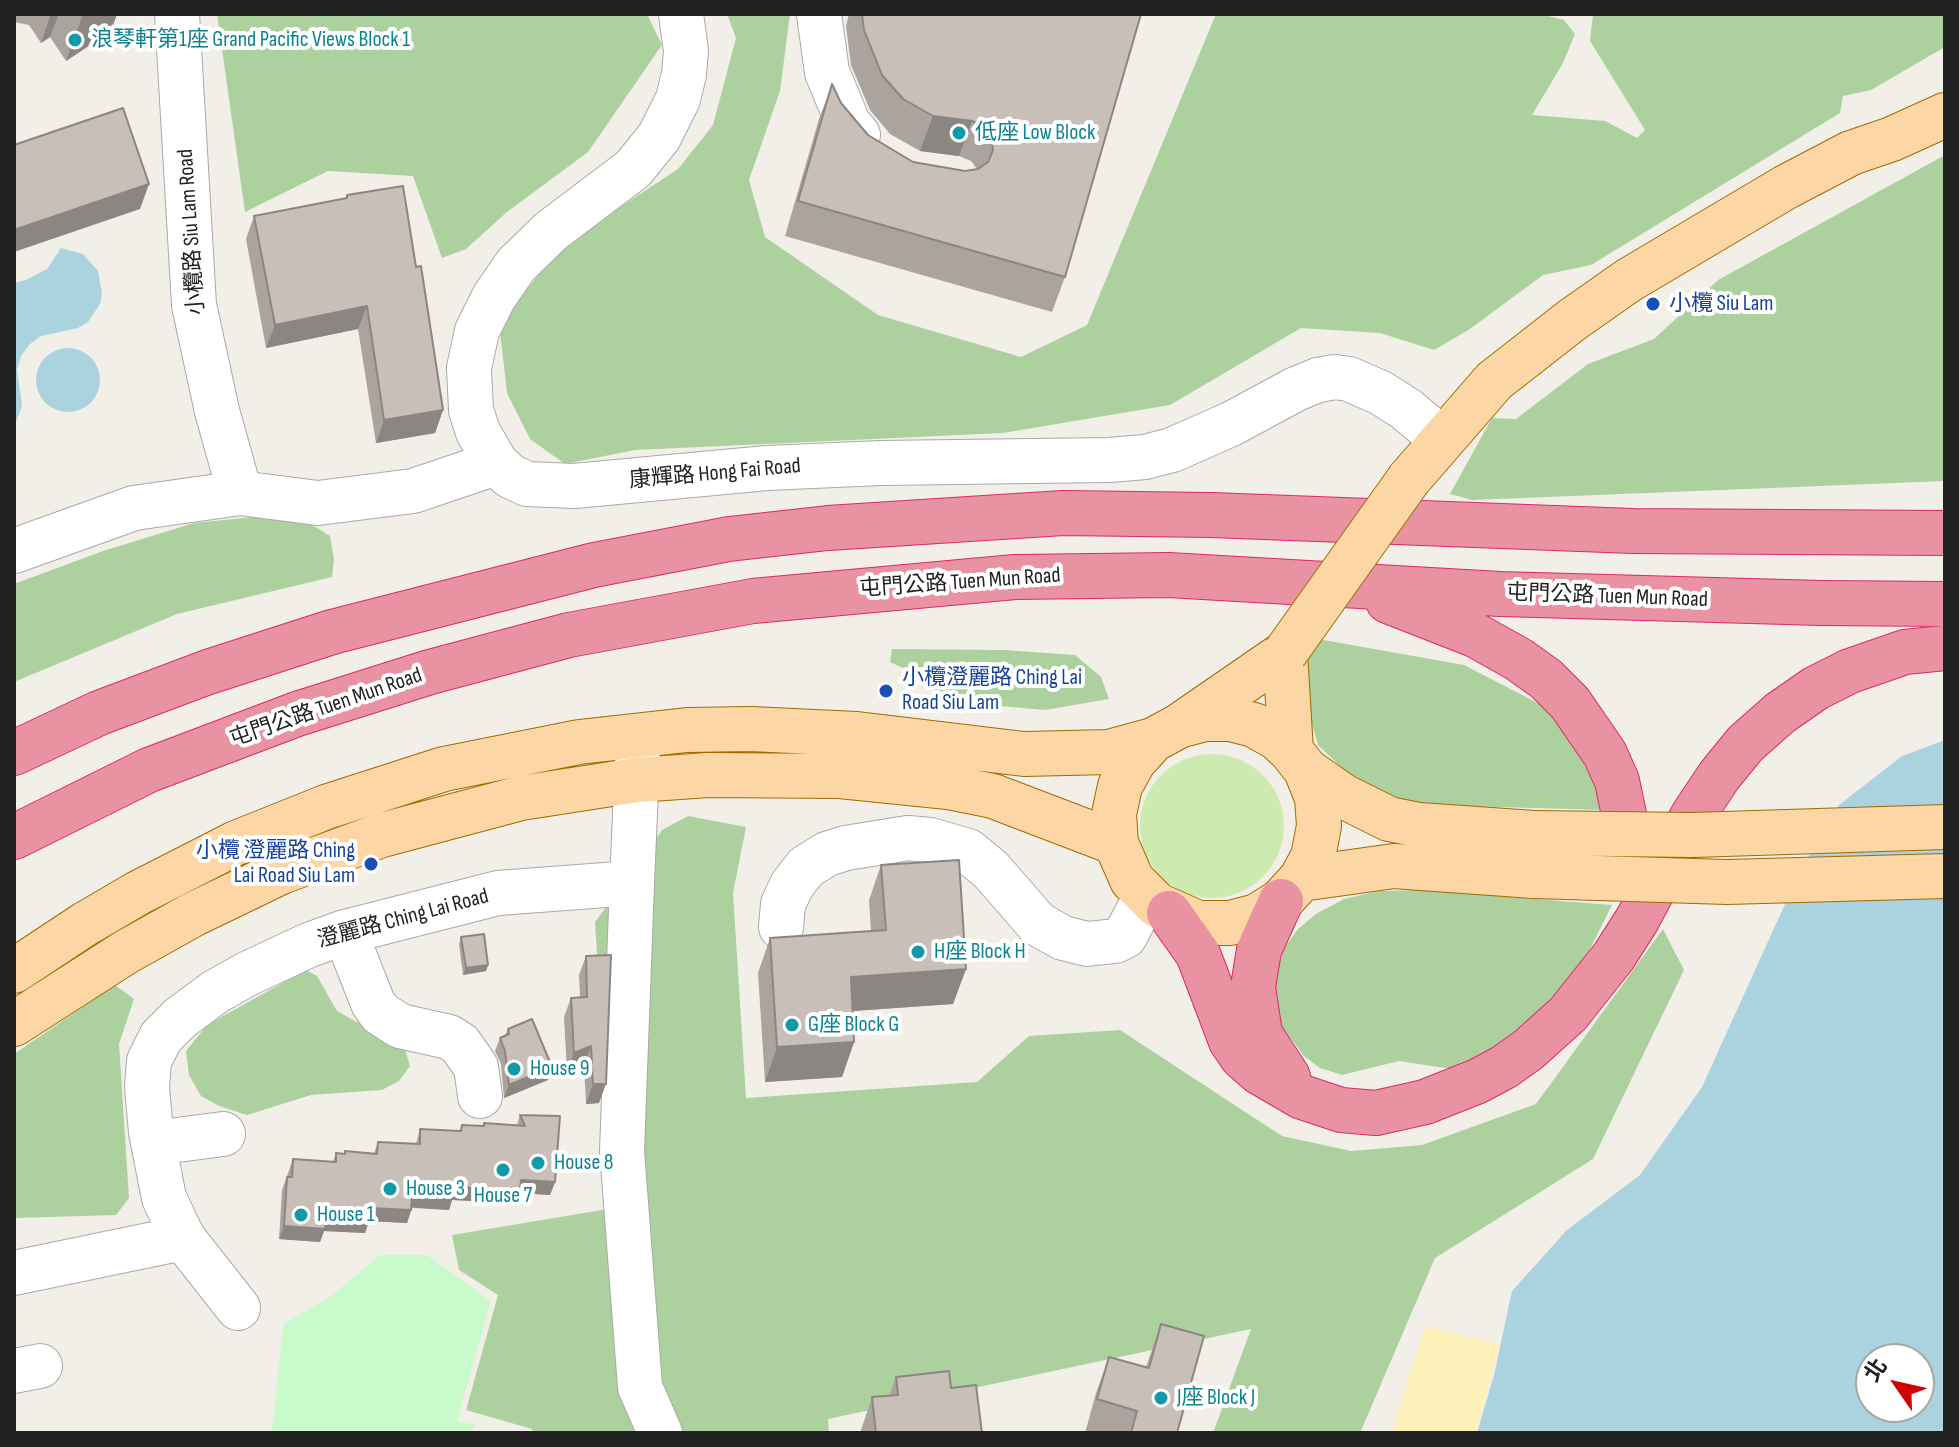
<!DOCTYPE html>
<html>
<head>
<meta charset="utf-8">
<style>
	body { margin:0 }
	#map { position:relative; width:1959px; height:1447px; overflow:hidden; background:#f2efe9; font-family:"Sofia Sans Condensed","Noto Sans TC",sans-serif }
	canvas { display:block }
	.frame { position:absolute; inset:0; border:16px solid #222; pointer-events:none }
	.north { position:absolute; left:1855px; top:1343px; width:80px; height:80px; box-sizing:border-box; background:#fff; border:2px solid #a7a7a7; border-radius:50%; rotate:304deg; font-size:22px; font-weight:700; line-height:32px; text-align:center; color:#222 }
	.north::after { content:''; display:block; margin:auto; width:28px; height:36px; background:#d40000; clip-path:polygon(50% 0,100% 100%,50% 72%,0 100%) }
</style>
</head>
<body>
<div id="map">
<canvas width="1959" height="1447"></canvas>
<div class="frame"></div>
<div class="north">北</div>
</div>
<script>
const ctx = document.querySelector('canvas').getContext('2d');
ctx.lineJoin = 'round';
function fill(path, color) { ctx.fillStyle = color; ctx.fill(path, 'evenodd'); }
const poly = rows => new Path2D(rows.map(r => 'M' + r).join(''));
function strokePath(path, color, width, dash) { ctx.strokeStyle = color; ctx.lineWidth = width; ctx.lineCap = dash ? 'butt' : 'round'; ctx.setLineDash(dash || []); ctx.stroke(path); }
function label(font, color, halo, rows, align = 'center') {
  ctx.font = font + ' "Sofia Sans Condensed","Noto Sans TC",sans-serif'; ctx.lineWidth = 8; ctx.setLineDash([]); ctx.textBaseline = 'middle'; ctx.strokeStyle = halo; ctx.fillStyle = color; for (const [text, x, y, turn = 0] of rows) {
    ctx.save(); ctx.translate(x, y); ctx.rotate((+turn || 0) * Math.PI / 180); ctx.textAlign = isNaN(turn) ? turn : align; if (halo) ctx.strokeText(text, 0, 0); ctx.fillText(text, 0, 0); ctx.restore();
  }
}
fill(poly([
	'1140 826a72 72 0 1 1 144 0a72 72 0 1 1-144 0Z'
]), '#cdebb0');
fill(poly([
	[217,14,647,14,662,45,588,152,507,212,466,249,442,258,413,176,328,171,245,212],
	[727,14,790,14,780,91,749,180,765,237,878,315,1021,357,1087,325,1216,14,1540,14,1564,20,1575,34,1563,63,1532,115,1605,121,1637,138,1645,130,1590,41,1593,14,1945,14,1945,47,1871,90,1843,96,1840,113,1591,265,1543,275,1470,329,1434,350,1380,333,1301,328,1170,405,1003,433,635,450,565,464,530,439,507,393,499,323,564,244,678,169,713,125,736,38],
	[1945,155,1945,481,1472,500,1450,494,1492,418,1516,419,1588,364,1654,339,1718,280],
	[273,515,309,523,330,536,334,559,332,577,177,614,14,682,14,584,103,551,194,523],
	[1318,639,1464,665,1555,712,1580,741,1606,810,1422,805,1373,790,1343,769,1318,745,1304,696,1305,667],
	[892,649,1004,650,1075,655,1101,677,1109,699,1045,710,945,701,920,676,890,662],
	[688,816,746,827,733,893,746,1098,977,1082,1029,1036,1120,1030,1282,1136,1351,1151,1422,1145,1536,1104,1663,929,1684,970,1593,1159,1435,1258,1360,1433,1213,1433,1251,1329,828,1419,829,1433,533,1433,532,1429,466,1410,498,1295,459,1270,452,1235,614,1208,595,922,662,830],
	[1420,890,1612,905,1591,947,1557,999,1537,1021,1479,1058,1451,1069,1399,1061,1342,1075,1320,1068,1304,1056,1279,1023,1275,984,1278,966,1285,947,1298,929,1316,914,1344,899,1379,891],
	[306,970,317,976,337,1011,405,1049,410,1066,399,1081,382,1090,311,1095,247,1115,219,1106,201,1096,189,1075,186,1051,207,1025],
	[115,985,134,999,119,1044,129,1198,116,1215,14,1218,14,1054]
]), '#add19e');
fill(poly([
	[1425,1327,1500,1344,1476,1433,1399,1433,1393,1428]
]), '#fff1ba');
fill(poly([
	[380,1255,427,1255,491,1301,457,1421,476,1425,471,1433,272,1433,283,1324,330,1297]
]), '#c8facc');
fill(poly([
	[61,248,83,254,98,271,102,293,100,304,88,322,78,328,41,336,30,344,21,356,17,369,22,406,14,427,14,283,26,280,47,269],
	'36 380a32 32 0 1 1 64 0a32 32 0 1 1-64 0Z',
	[1945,740,1945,1433,1477,1433,1494,1375,1512,1291,1567,1230,1640,1175,1702,1087,1800,871,1839,805,1902,756],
	[1871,1359,1919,1359,1919,1407,1871,1407]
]), '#aad3df');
const minor = poly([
	[177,14,194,305,217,411,240,493],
	[681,14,686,51,684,74,678,99,659,137,633,169,551,231,516,265,494,297,477,331,469,368,471,410,478,432,496,463,510,476,527,484,574,486,767,468,881,463,1109,460,1145,457,1172,450,1231,424,1296,389,1318,380,1335,377,1349,379,1381,393,1406,409,1442,439],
	[819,14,827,72,848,123,858,135],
	[14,551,134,508,240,493,318,503,413,491,496,463],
	[632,883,622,1151,640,1387,660,1433],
	[781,927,783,904,792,885,806,867,827,854,846,848,908,838,930,840,968,851,991,870,1038,924,1063,938,1087,944,1115,941,1125,936,1146,896],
	[345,932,373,1003,380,1013,400,1026,449,1037,460,1044,476,1067,480,1096],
	[154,1143,223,1134],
	[14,1273,183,1238],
	[238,1308,183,1238,164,1198,151,1132,147,1087,149,1061,161,1037,180,1018,215,992,247,974,309,945,345,932,498,893,632,883,638,744],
	[14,1371,40,1366]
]);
const major = poly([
	[1409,479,1494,381,1572,320,1629,280,1786,187,1851,153,1892,139,1945,115],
	[1285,653,1291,751],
	[1153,740,1134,761,1120,786,1114,814,1116,843,1132,880,1157,905,1198,923,1230,923,1257,916,1281,901,1301,879,1313,857,1319,826,1317,798,1306,770,1291,751,1277,738,1254,725,1230,719,1205,719,1182,725],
	[1306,770,1343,796,1389,819,1419,825,1534,833],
	[1301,879,1394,866,1534,876],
	[14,971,85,924,138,893,236,843,326,807,444,769,579,742,687,730,751,729,857,734,1024,754,1109,752,1153,740,1179,726,1285,653],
	[14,1024,126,952,194,914,281,872,382,835,521,798,637,780,708,775,840,776,948,787,993,796,1116,843]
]);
const highway = poly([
	[1388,601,1475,635,1518,659,1546,679,1570,703,1605,754,1617,781,1627,829,1628,873],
	[14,753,99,713,208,672,332,632,594,565,729,539,828,528,1063,513,1211,515,1633,531,1945,533],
	[14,837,149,770,297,714,430,672,569,635,753,601,1015,577,1168,575,1500,594,1822,603,1945,604],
	[1281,901,1259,950,1253,987,1260,1034,1288,1077],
	[1169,913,1198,954,1231,1041,1242,1057,1259,1072,1302,1097,1341,1110,1376,1113,1425,1102,1478,1081,1504,1067,1528,1050,1568,1014,1614,956,1637,920,1693,815,1719,776,1745,744,1780,713,1816,688,1850,671,1905,652,1945,648]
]);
strokePath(minor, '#a9a9a9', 46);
strokePath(major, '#a06b00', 46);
strokePath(highway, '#dc2a67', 46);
strokePath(minor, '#fff', 44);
strokePath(major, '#fcd6a4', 44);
strokePath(highway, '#e892a2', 44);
const majorBridge = poly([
	[1285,653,1409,479],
	[1534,833,1692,835,1945,827],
	[1534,876,1727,882,1945,876]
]);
strokePath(majorBridge, '#a06b00', 46, []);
strokePath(majorBridge, '#fcd6a4', 44);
fill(poly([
	[14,14,117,14,111,31,66,61,50,37,41,43,29,25,14,22],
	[849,14,1141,14,1065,277,1052,312,785,236,819,119,832,84,841,103,868,135,913,162,965,171,977,169,971,161,959,156,920,151,890,134,870,110,851,65,846,26],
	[347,195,416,267,443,410,435,433,376,443,358,329,266,348,246,239,254,216,346,198],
	[881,865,966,969,953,1004,853,1011,854,1042,842,1077,765,1082,758,973,770,938,871,931,869,900],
	[461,937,488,965,486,971,463,975,459,944],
	[586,956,599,1103,586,1104,584,1065,567,1072,564,1017,571,998,580,997,579,975],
	[508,1029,548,1080,504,1098,501,1064,495,1051,500,1038,505,1036],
	[520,1115,555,1182,550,1195,519,1193,516,1203,452,1200,449,1210,412,1208,407,1223,369,1221,365,1233,324,1231,320,1242,279,1239,282,1190,293,1159,333,1162,336,1153,344,1154,345,1151,374,1153,378,1142,416,1144,420,1129,460,1131,462,1125,483,1126,484,1123,517,1125],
	[1161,1324,1177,1433,1085,1433,1096,1393,1109,1357,1146,1367],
	[896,1377,951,1388,982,1433,860,1433,872,1397,889,1396]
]), '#aba49e');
fill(poly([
	[51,14,59,14,50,37,41,43],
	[83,14,117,14,111,31,66,61],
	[933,116,972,121,959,156,920,151],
	[149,184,140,209,14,252,14,230],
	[367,306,358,329,266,348,275,325],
	[443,410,435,433,376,443,384,420],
	[488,965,486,971,463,975,466,968],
	[966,969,953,1004,838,1012,851,977],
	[854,1042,842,1077,765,1082,777,1047],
	[591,1046,584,1065,567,1072,574,1053],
	[552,1067,548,1080,504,1098,509,1085],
	[593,1084,606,1084,599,1103,586,1104],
	[521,1180,555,1182,550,1195,519,1193,516,1203,452,1200,449,1210,408,1207,412,1194,454,1187],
	[370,1208,411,1210,407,1223,369,1221,365,1233,324,1231,320,1242,279,1239,284,1226]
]), '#8b8681');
const building = poly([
	[862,14,1141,14,1065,277,798,201,832,84,841,103,868,135,913,162,965,171,978,169,988,162,993,150,992,136,983,126,972,121,933,116,903,99,882,75,864,30,862,14],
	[123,108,149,184,14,230,14,145,123,108],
	[403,186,416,267,421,266,443,410,384,420,367,306,275,325,254,216,347,198,347,195,403,186],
	[959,860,966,969,851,977,854,1042,777,1047,770,938,886,930,881,865,959,860],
	[484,934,488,965,466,968,461,937,484,934],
	[611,955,606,1084,593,1084,591,1046,574,1053,571,998,587,997,586,956,611,955],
	[532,1019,552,1067,509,1085,505,1051,500,1038,509,1034,508,1029,532,1019],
	[520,1115,560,1116,555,1182,521,1180,520,1190,454,1187,453,1197,412,1194,411,1210,370,1208,369,1220,326,1217,325,1229,284,1226,287,1177,292,1177,293,1159,336,1162,336,1153,345,1154,345,1151,377,1154,378,1142,420,1144,420,1129,461,1131,462,1125,484,1126,484,1123,525,1126,520,1115],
	[1161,1324,1204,1336,1177,1433,1131,1433,1137,1411,1097,1399,1109,1357,1149,1368,1161,1324],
	[949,1371,951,1388,976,1385,982,1433,876,1433,872,1397,898,1395,896,1377,949,1371]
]);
fill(building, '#c7bfb8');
strokePath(building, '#8b8681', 2);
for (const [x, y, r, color] of [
	[75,40,8,"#0f9aa8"],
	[959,133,8,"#0f9aa8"],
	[1653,304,8,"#1a4fb4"],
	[886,691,8,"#1a4fb4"],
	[371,864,8,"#1a4fb4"],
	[918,952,8,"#0f9aa8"],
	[792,1025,8,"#0f9aa8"],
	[514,1069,8,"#0f9aa8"],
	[538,1163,8,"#0f9aa8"],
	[503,1170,8,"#0f9aa8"],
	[390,1189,8,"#0f9aa8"],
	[301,1215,8,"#0f9aa8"],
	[1161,1398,8,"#0f9aa8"]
]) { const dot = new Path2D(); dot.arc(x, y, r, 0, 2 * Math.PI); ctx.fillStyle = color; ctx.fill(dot); strokePath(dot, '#fff', 3); }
label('22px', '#0d838f', '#fff', [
	["浪琴軒第1座 Grand Pacific Views Block 1",91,40],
	["低座 Low Block",975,133],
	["H座 Block H",934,952],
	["G座 Block G",808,1025],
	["House 9",530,1069],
	["House 8",554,1163],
	["House 3",406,1189],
	["House 7",503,1196,"center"],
	["House 1",317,1215],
	["J座 Block J",1177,1398]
], 'left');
label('22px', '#222', '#fff', [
	["小欖路 Siu Lam Road",192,232,-94],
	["康輝路 Hong Fai Road",715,474,-5],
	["屯門公路 Tuen Mun Road",960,583,-4],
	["屯門公路 Tuen Mun Road",1607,597,2],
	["屯門公路 Tuen Mun Road",326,708,-19],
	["澄麗路 Ching Lai Road",403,919,-15]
]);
label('22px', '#164399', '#fff', [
	["小欖 Siu Lam",1669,304],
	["小欖澄麗路 Ching Lai",902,678],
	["Road Siu Lam",902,703],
	["小欖 澄麗路 Ching",355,851,"right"],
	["Lai Road Siu Lam",355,876,"right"]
], 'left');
</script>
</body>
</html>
